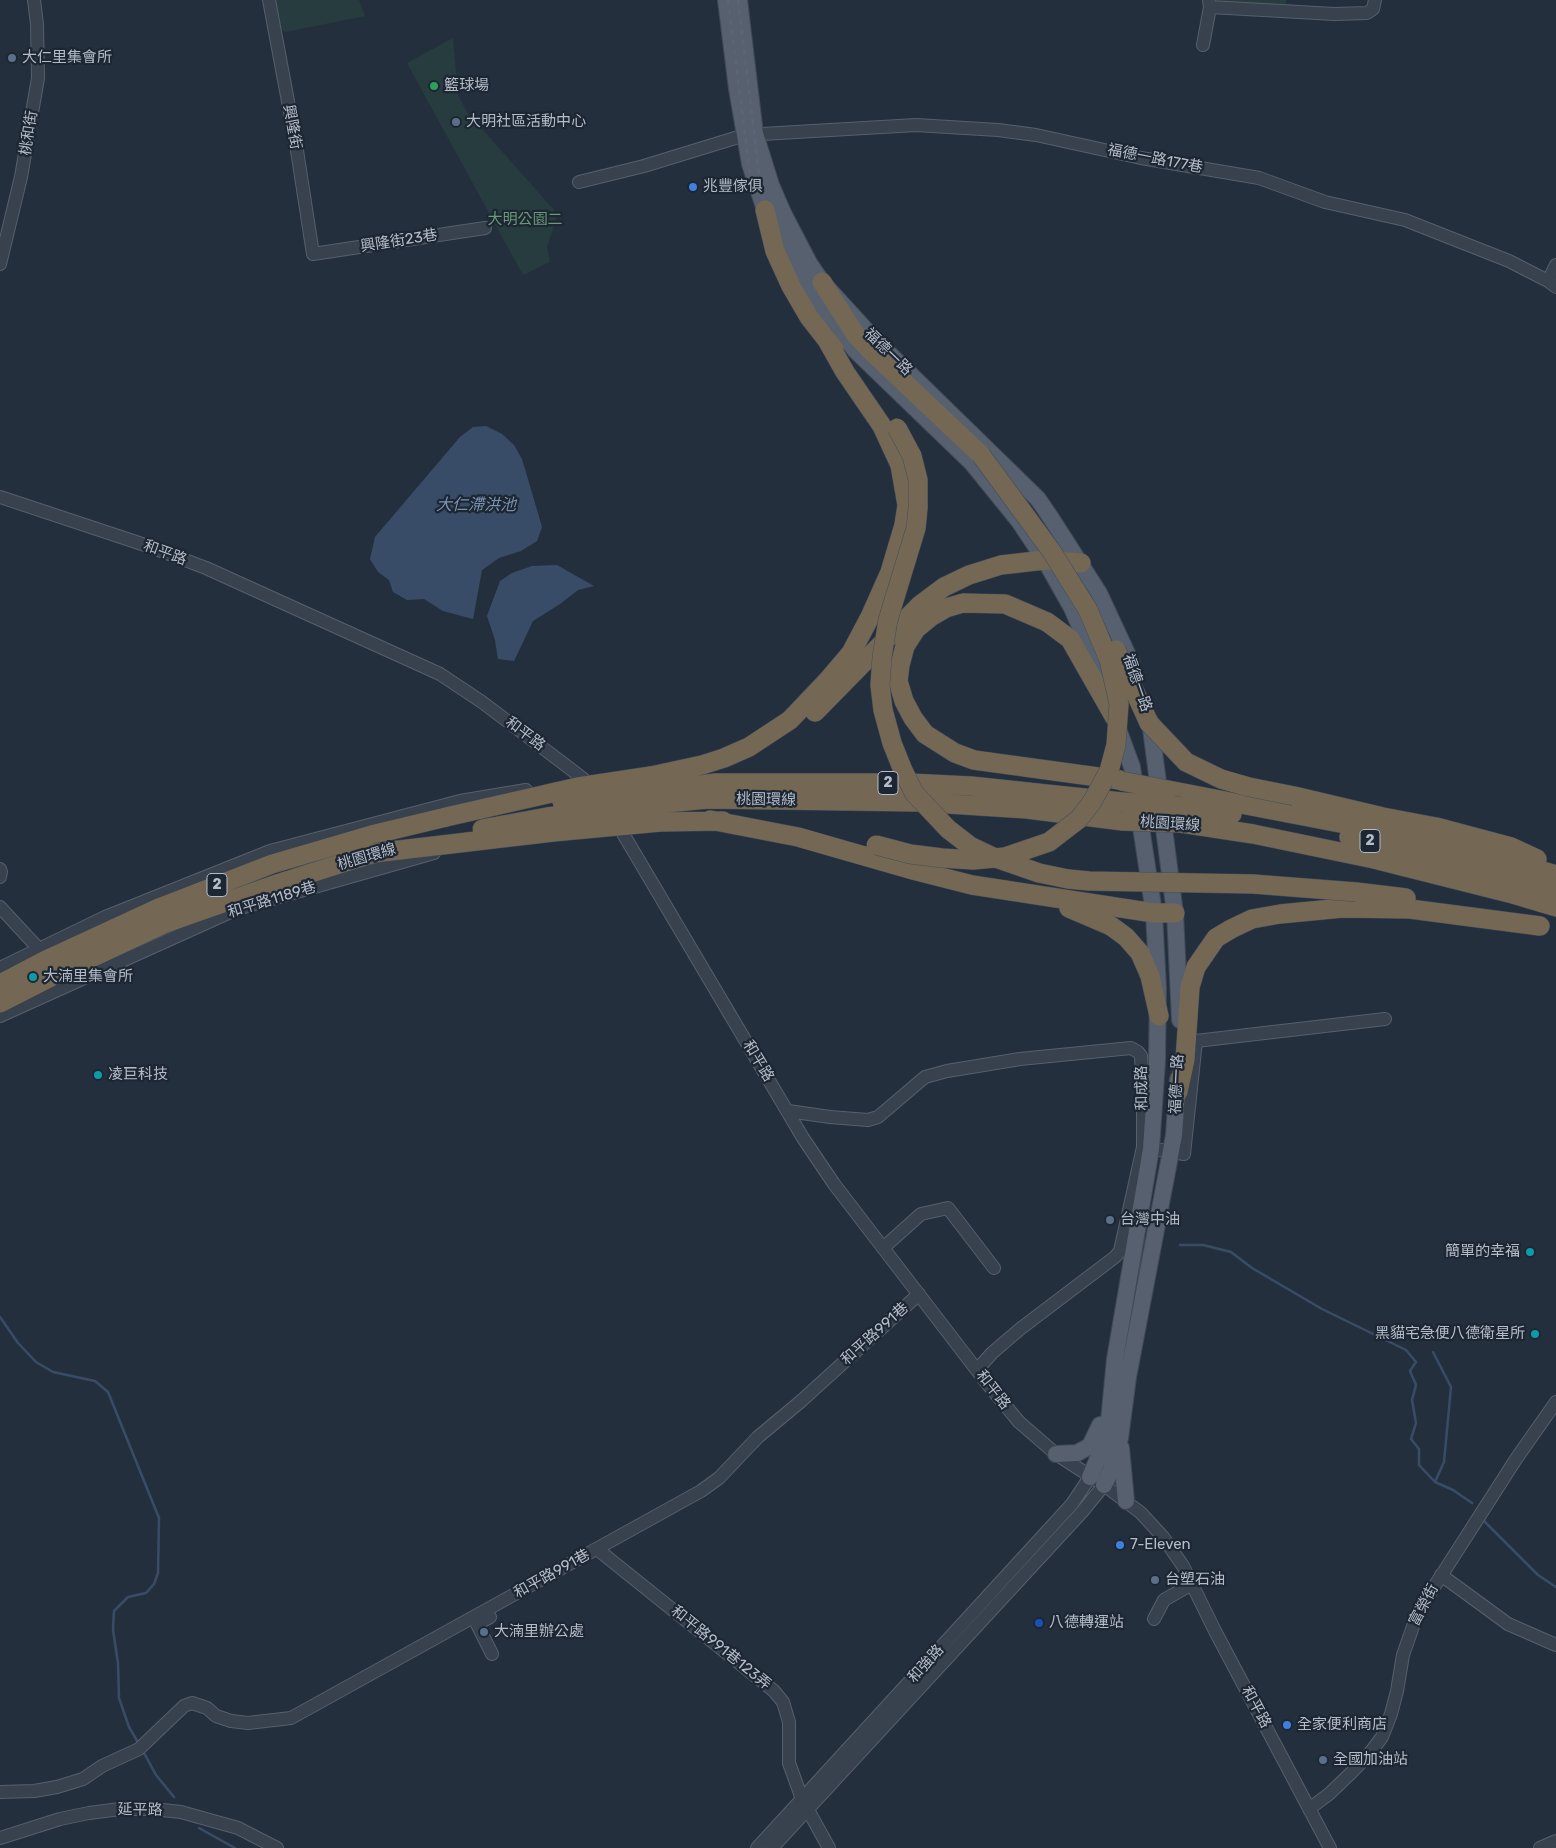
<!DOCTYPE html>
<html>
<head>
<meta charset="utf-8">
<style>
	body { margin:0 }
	canvas { display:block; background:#242f3e }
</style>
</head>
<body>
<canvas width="1556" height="1848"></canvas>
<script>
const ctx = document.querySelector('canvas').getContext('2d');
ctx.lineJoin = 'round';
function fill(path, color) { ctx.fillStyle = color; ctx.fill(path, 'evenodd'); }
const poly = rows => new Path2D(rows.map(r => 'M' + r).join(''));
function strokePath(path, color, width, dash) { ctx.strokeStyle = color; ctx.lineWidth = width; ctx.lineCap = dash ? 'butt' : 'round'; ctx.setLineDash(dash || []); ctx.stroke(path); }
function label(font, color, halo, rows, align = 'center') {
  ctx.font = font + ' Rubik,"Noto Sans TC",sans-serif'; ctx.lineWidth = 4.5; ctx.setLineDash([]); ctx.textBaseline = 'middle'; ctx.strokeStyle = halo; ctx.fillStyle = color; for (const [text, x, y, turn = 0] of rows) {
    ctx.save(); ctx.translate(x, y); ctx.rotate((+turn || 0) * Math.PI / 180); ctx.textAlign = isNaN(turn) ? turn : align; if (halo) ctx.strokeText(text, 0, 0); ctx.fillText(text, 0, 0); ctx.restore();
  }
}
fill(poly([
	[274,0,359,0,365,16,285,32,279,27],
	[1213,0,1286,0,1286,6,1213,1],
	[453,38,458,95,467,112,553,209,557,216,547,247,550,262,523,275,407,63]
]), '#263c3f');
fill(poly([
	[486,426,502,434,514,445,522,459,542,527,537,541,521,551,499,558,482,570,473,619,443,611,424,599,407,600,393,592,389,580,378,572,370,559,375,537,460,437,473,427],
	[557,565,594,586,578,590,560,604,533,621,514,661,498,659,495,640,487,616,500,581,512,573,532,566]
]), '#394c67');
strokePath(poly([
	[1180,1245,1203,1245,1231,1252,1252,1268,1322,1309,1406,1350,1416,1362,1410,1371,1416,1385,1412,1400,1416,1423,1411,1439,1419,1449,1419,1465,1435,1482,1453,1490,1472,1503],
	[0,1317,18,1343,36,1362,53,1372,95,1381,108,1392,159,1518,158,1573,154,1584,146,1593,128,1597,114,1611,113,1630,118,1663,119,1698,129,1727,139,1744],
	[1433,1352,1451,1387,1444,1462,1435,1482],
	[1484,1521,1538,1575,1556,1587],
	[143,1751,156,1775,174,1797],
	[199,1828,235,1848]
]), '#394c67', 2.5);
const minor = poly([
	[269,0,296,144,313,254,485,228],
	[1210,7,1334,14,1367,13,1373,9,1375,0],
	[1203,45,1210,7,1209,0],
	[579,182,644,166,745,135,916,125,998,130,1036,135,1141,158,1259,178,1325,202,1405,220,1509,261,1548,281,1556,287],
	[0,264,21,177,38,78,37,24,34,0],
	[1548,281,1556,265],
	[0,497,148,546,206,568,440,674,482,702,564,764,586,781,591,789],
	[615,820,803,1138,834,1184,986,1382,1019,1422,1056,1454,1104,1485,1141,1513,1163,1537,1183,1566,1215,1631,1330,1848],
	[0,869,1,872,0,877],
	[0,907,39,949],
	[0,968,105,917,270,851,460,801,526,790],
	[0,1016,237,909,434,853],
	[788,1111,830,1117,868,1120,878,1117,925,1077,947,1071,1020,1059,1131,1048,1138,1052,1141,1056,1143,1092,1143,1147,1184,1154,1196,1041,1385,1019],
	[883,1248,921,1214,948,1208,994,1268],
	[977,1370,992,1353,1020,1329,1115,1257,1120,1251,1143,1147],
	[597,1549,774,1691,783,1702,789,1722,789,1763,802,1799,829,1848],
	[1441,1575,1508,1624,1556,1645],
	[490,1617,477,1624,492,1654],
	[1154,1619,1164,1600,1192,1584],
	[0,1792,34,1791,57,1787,83,1779,102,1766,139,1749,184,1706,192,1703,207,1708,216,1716,231,1721,248,1723,291,1718,701,1491,719,1478,758,1437,800,1402,919,1294],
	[1309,1809,1329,1794,1352,1772,1370,1753,1382,1737,1391,1714,1397,1691,1403,1655,1418,1612,1516,1459,1556,1402],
	[0,1838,60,1819,89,1813,120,1809,153,1809,181,1812,238,1828,277,1848],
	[757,1848,1072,1504,1090,1477],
	[772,1848,1082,1512,1104,1485],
	[1540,1848,1556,1841]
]);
const major = poly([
	[726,0,737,89,750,164,765,210,779,235,819,305,855,350,972,463,1019,521,1045,560,1072,608,1102,677,1109,698],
	[739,0,755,134,771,185,783,213,809,263,822,282,874,339,1038,499,1051,518,1099,593,1132,664],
	[1150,721,1175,913,1180,1020],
	[1121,1448,1126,1501],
	[1056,1454,1077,1453,1090,1446,1100,1425],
	[1090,1477,1099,1456,1109,1421,1115,1359,1151,1149,1157,1061,1158,988,1154,913,1132,767,1117,726],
	[1104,1485,1111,1470,1120,1438,1128,1377,1174,1135,1178,1079]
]);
const highway = poly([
	[765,210,775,251,791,286,809,317,834,349],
	[822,282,855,334,869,349,981,455],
	[815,712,920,605,944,587,969,575,1001,565,1045,560,1081,563],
	[1115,718,1070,639,1047,622,1005,604,963,603,946,608,932,616,916,629,905,646,900,665,898,681,904,701,913,718,925,734,955,753,974,760,1120,780],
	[651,776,702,765,724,758,749,747,790,720,828,680,851,653,870,617,890,572,904,525,907,505,900,465,882,426,845,372,827,340],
	[1168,790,1423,839,1469,849,1556,875],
	[654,791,716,783,909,783,971,786,1122,802],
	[1294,796,1383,817,1436,827,1511,847,1537,859],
	[655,804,708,799,917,802,1027,809,1123,821],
	[1180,806,1232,814],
	[710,820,798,837,913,870,972,885,1154,913,1175,913],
	[660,822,723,821],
	[1181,823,1253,834,1374,859,1509,893,1556,907],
	[1349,837,1440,858,1556,892],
	[1356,892,1406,898],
	[1069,908,1111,926,1126,937,1140,953,1150,976,1159,1016],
	[0,984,44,961,161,907,272,864,371,835,446,817],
	[0,1003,53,976,166,923,280,883,374,853],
	[1178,1092,1185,1060,1190,987,1196,967,1216,938,1231,929,1252,919,1280,914,1343,908,1410,909,1540,926]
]);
strokePath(minor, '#565f6c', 14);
strokePath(major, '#414a57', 18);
strokePath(highway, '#434c59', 20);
strokePath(minor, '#38414e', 12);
strokePath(major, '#56606e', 16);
strokePath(highway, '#746855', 19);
strokePath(poly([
	[728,0,752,191],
	[738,0,761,190]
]), '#5a6575', 2.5, [5, 5]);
const highwayBridge = poly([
	[897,428,912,456,918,480,918,508,916,528,888,620,882,657,880,685,883,710,892,743,902,768,914,793,948,829,970,846,993,857,1039,873,1068,879,1089,881,1253,884,1356,892],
	[1116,650,1149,723,1186,762,1221,779,1249,787,1294,796],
	[1121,781,1168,790],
	[562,802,654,791],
	[1122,802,1180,806],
	[446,817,578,787,651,776],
	[1123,821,1181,823],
	[482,829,547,817,655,804],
	[876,845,910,854,942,858,973,860,1005,857,1049,842,1079,819,1092,802,1109,771,1116,745,1119,704,1109,660,1088,610,1052,552,981,455],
	[374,853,553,832,660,822]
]);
strokePath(highwayBridge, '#434c59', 20, []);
strokePath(highwayBridge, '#746855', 19);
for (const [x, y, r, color] of [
	[12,58,5,"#5c6f8a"],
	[434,86,5,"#2e9e5b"],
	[456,122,5,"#5c6f8a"],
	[693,187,5,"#3f7fe0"],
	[33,977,5,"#0f9aa8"],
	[98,1075,5,"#0f9aa8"],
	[1110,1220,5,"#5c6f8a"],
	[1530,1252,5,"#0f9aa8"],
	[1535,1334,5,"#0f9aa8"],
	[1120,1545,5,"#3f7fe0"],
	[1155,1580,5,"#5c6f8a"],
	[1039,1623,5,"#1a4fb4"],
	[484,1632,5,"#5c6f8a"],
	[1287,1725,5,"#3f7fe0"],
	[1323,1760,5,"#5c6f8a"]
]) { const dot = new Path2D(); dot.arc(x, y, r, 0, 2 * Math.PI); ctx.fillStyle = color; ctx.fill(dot); strokePath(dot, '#1d2633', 2); }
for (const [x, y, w] of [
	[888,783,20],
	[1370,841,20],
	[217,885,20]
]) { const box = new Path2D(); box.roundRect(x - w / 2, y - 11.5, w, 23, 4); ctx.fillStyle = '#1d2633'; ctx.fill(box); strokePath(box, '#b4bcc9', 1); }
label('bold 14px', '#b4bcc9', null, [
	["2",888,783],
	["2",1370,841],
	["2",217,885]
]);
label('15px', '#b4bcc9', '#1d2633', [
	["大仁里集會所",22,58],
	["籃球場",444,86],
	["大明社區活動中心",466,122],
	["兆豐傢俱",703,187],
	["大湳里集會所",43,977],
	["凌巨科技",108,1075],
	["台灣中油",1120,1220],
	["簡單的幸福",1520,1252,"right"],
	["黑貓宅急便八德衛星所",1525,1334,"right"],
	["7-Eleven",1130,1545],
	["台塑石油",1165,1580],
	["八德轉運站",1049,1623],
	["大湳里辦公處",494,1632],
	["全家便利商店",1297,1725],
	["全國加油站",1333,1760]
], 'left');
label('15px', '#b4bcc9', '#1d2633', [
	["興隆街",292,127,80],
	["桃和街",29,133,-81],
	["福德一路177巷",1155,159,11],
	["興隆街23巷",399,241,-9],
	["福德一路",888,352,44],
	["和平路",165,553,20],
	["福德一路",1137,683,71],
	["和平路",525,734,37],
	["桃園環線",766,800,1],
	["桃園環線",1170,824,4],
	["桃園環線",367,857,-16],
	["和平路1189巷",272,900,-17],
	["和平路",758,1061,59],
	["福德一路",1177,1084,-87],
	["和成路",1142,1088,-91],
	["和平路991巷",875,1334,-42],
	["和平路",993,1390,52],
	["和平路991巷",552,1574,-29],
	["富榮街",1424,1605,-62],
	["和平路991巷123弄",721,1648,39],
	["和強路",926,1664,-48],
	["和平路",1256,1707,62],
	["延平路",140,1810,1]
]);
label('15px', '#6b9a76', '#1d2633', [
	["大明公園二",525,220]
]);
label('italic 16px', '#7c92b1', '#1d2633', [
	["大仁滯洪池",476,505]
]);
</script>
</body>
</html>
